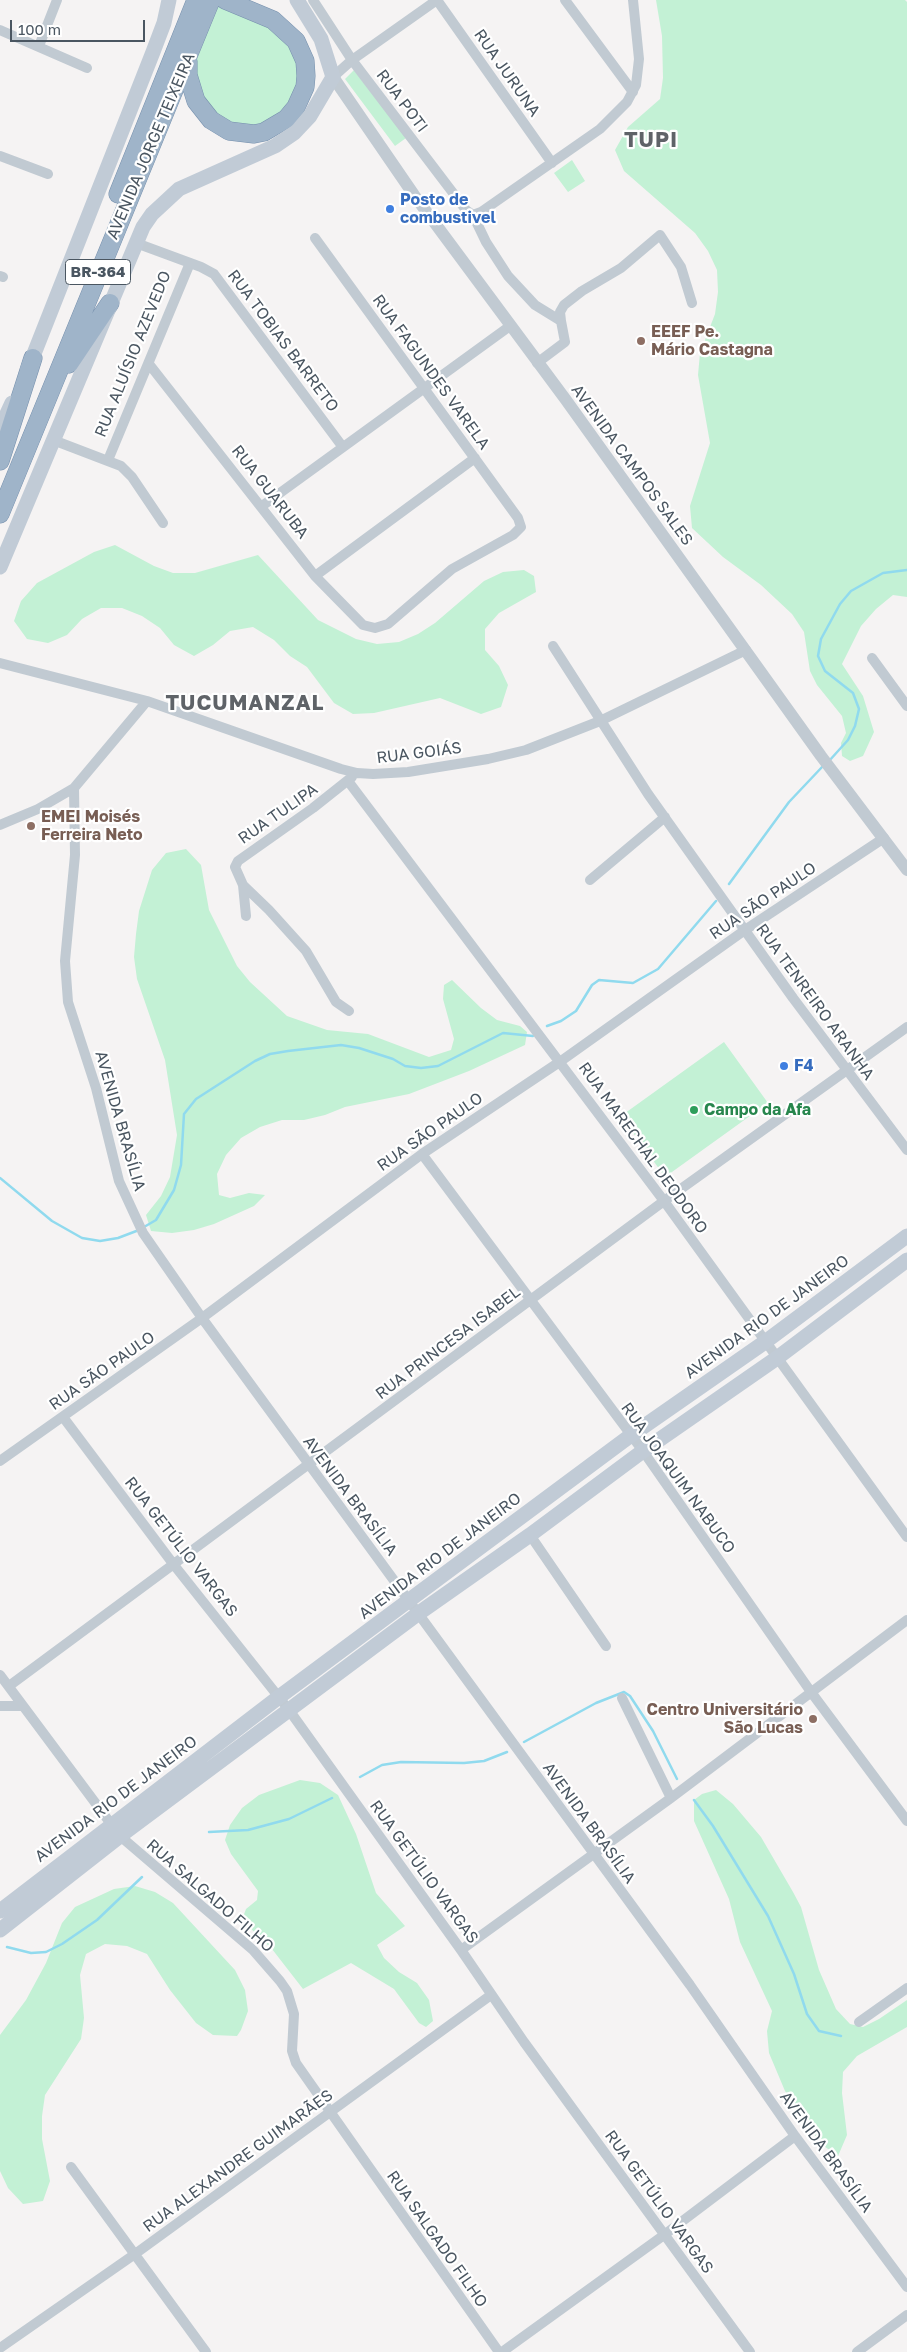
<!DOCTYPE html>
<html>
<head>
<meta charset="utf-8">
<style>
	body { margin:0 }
	#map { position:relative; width:907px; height:2352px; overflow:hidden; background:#f5f3f3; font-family:"Golos Text",sans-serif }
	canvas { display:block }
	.scale { position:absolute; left:10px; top:20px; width:135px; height:22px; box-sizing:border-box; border:2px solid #4a5661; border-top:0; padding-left:6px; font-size:15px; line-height:18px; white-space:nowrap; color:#4a5661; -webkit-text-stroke:4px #fff; paint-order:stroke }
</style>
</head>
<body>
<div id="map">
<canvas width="907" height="2352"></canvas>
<div class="scale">100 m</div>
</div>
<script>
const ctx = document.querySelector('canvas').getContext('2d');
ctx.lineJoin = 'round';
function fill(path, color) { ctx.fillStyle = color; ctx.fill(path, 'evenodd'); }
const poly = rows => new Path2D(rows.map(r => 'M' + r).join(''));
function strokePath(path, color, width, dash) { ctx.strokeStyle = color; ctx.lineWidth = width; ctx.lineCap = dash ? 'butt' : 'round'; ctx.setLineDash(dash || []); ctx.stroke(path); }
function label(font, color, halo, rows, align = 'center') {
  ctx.font = font + ' "Golos Text",sans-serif'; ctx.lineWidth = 4.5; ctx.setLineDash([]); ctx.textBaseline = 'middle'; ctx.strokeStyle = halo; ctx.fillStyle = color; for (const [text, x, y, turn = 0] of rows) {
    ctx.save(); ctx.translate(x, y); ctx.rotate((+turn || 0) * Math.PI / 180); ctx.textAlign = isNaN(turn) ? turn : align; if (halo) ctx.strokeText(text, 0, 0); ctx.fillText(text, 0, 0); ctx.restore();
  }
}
fill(poly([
	[656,0,905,0,907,2,907,597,893,595,876,609,861,626,842,664,863,696,874,732,863,756,850,761,842,756,841,743,846,733,842,716,817,685,810,671,804,632,792,614,761,585,723,557,692,528,690,506,710,443,698,375,700,353,715,314,718,292,717,270,708,251,695,233,624,171,615,150,628,127,660,99,663,78,662,36],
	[218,3,256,19,279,33,295,54,300,76,296,92,282,114,261,126,231,124,216,115,202,98,194,66],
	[354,70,406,138,395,146,345,79],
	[572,160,585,181,568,192,554,173],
	[115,545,154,566,173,573,195,573,258,555,318,620,356,639,377,644,399,642,418,634,435,623,484,581,503,572,524,570,534,576,536,592,499,613,485,629,485,650,499,666,508,685,501,707,481,714,440,698,374,713,353,714,334,703,307,667,290,656,274,640,253,627,230,631,213,645,194,656,174,645,160,628,142,616,122,608,101,608,82,619,67,635,48,643,27,639,14,621,21,601,37,583,94,552],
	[186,849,201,865,209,910,237,966,250,982,287,1016,327,1030,368,1034,429,1057,451,1050,454,1039,443,999,444,985,452,980,481,1008,497,1020,520,1026,527,1032,525,1045,469,1071,409,1094,345,1107,325,1115,304,1120,282,1120,260,1127,241,1138,226,1155,217,1174,219,1195,230,1198,249,1193,265,1195,254,1206,214,1224,194,1230,172,1233,151,1231,146,1215,161,1196,170,1177,177,1135,165,1060,137,979,134,957,136,934,139,911,152,870,166,853],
	[724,1042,768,1103,665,1177,621,1116],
	[300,1780,320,1783,338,1795,356,1834,376,1893,405,1926,377,1945,384,1958,399,1972,417,1983,429,2000,433,2021,426,2027,419,2023,394,1989,351,1963,303,1989,272,1949,246,1924,243,1917,246,1909,257,1900,258,1891,231,1854,225,1840,230,1825,242,1808,259,1795],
	[716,1790,733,1804,761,1837,793,1892,801,1907,819,1970,836,2009,850,2024,863,2027,879,2019,907,2000,907,2027,857,2056,843,2072,842,2093,847,2135,838,2156,821,2144,797,2109,785,2091,769,2053,767,2031,772,2011,740,1942,729,1899,694,1821,694,1800,702,1794],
	[135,1886,155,1892,173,1903,235,1970,245,1990,248,2011,241,2030,237,2036,213,2035,196,2023,170,1990,147,1954,127,1946,105,1944,86,1954,80,1975,84,2018,81,2039,45,2095,42,2116,42,2139,50,2181,43,2201,23,2204,8,2188,0,2171,0,2035,26,2000,46,1963,62,1923,75,1907,114,1889]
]), '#c3f1d5');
strokePath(poly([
	[829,761,848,740,855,726,859,709,853,693,825,671,818,656,821,639,840,604,851,591,883,573,907,570],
	[729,884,789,802,823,766],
	[547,1026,561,1021,576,1011,592,985,599,980,633,983,658,969,716,901],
	[0,1178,52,1221,82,1238,100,1241,118,1238,139,1230],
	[144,1227,156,1220,174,1190,181,1165,184,1114,196,1099,255,1061,270,1054,288,1051,341,1045,359,1048,393,1059,405,1066,421,1068,438,1066,503,1033,533,1036],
	[524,1742,596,1703,624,1692,630,1696,653,1731,677,1779],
	[360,1777,382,1765,401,1762,464,1763,484,1761,507,1752],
	[694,1800,713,1826,768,1916,794,1974,807,2014,819,2031,841,2036],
	[209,1832,248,1830,289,1819,332,1798],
	[7,1947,31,1953,46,1952,62,1944,97,1920,142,1877]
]), '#90daee', 2.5);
const trunk = poly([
	[188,61,188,75,196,101,211,120,229,131,254,134,264,132,286,119,296,107,305,87,306,76,305,61,296,41,273,20,225,0],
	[118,194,196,0],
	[69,364,110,303],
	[0,461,33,358],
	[0,514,211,0]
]);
strokePath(trunk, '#7690ad', 19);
strokePath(poly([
	[313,0,352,60,466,210,473,215,486,242,508,276,535,305,561,321],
	[437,0,552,163],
	[565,0,633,92],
	[0,30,87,68],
	[39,46,57,0],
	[333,77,352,60,437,0],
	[0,156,48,174],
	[473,215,481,212,600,129,627,102,636,85,639,59,633,0],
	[136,243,201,267,214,274,342,446],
	[0,276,3,277],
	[537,363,565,342,561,321,560,312,564,305,582,291,621,268,660,235,681,267,692,303],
	[149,364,315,576,363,625,375,628,388,624,452,569,513,535,521,527,518,518,315,238],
	[53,440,121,466,132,477,163,523],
	[108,460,190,263],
	[262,506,510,326],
	[315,576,475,458],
	[553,646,648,794,793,998,907,1150],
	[872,658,907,706],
	[0,663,147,701,341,769,357,773,373,774,408,772,488,759,526,750,600,721,746,650],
	[348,781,664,1201,907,1537],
	[74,788,75,855,65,961,68,1002,96,1088,119,1181,143,1233,202,1318,690,1985,795,2136,907,2287],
	[0,825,38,809,74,788,147,701],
	[590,880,665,817],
	[243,885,269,910,306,951,336,1002,349,1011],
	[246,916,243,885,235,867,238,861,313,808,352,777],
	[422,1154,643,1451,811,1692,907,1821],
	[63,1417,174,1565,289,1710,461,1950,524,2042,750,2352],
	[0,1461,202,1318,422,1154,561,1061,745,930,884,838],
	[530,1535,606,1646],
	[0,1675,120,1836,253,1950,280,1981,287,1991,294,2014,292,2051,296,2063,499,2352],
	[9,1686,664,1201,907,1027],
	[622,1698,671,1798],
	[0,1706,23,1706],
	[461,1950,671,1798,907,1620],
	[859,2022,907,1988],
	[71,2167,206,2352],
	[0,2348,135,2254,491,1995],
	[502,2352,664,2235,795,2136],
	[857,2352,907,2315]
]), '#c1cad2', 10);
strokePath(poly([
	[333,77,414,195,566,400,821,756,907,870]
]), '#c1cad2', 12);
strokePath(poly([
	[28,369,153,52,164,23,169,0],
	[0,429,12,403],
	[0,567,143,227,152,214,179,189,275,146,294,133,310,116,333,77,321,39,297,0],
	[0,1911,279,1697,630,1436,765,1342,907,1236],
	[0,1930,120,1836,419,1613,530,1535,643,1451,777,1358,907,1260]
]), '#c1cbd6', 15);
strokePath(trunk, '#9fb4c9', 18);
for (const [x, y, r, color] of [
	[390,209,5,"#3f7fe0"],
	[641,341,5,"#8d6e63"],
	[31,826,5,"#8d6e63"],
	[784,1066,5,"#3f7fe0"],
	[694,1110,5,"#2e9e5b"],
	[813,1719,5,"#8d6e63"]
]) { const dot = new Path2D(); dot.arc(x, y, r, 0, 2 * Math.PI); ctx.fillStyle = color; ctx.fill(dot); strokePath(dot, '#fff', 2); }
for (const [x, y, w] of [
	[98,272,65]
]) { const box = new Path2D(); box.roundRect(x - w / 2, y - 12.5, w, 25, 4); ctx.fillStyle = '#fff'; ctx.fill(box); strokePath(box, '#4a5661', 1); }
label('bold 15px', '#4a5661', null, [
	["BR-364",98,272]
]);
label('16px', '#4a5661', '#fff', [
	["RUA JURUNA",507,73,55],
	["RUA POTI",402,101,53],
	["AVENIDA JORGE TEIXEIRA",151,146,-67],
	["RUA TOBIAS BARRETO",283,341,53],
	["RUA ALUÍSIO AZEVEDO",133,354,-68],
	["RUA FAGUNDES VARELA",431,372,54],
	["AVENIDA CAMPOS SALES",632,465,54],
	["RUA GUARUBA",270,492,52],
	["RUA GOIÁS",419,753,-7],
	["RUA TULIPA",278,814,-35],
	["RUA SÃO PAULO",763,901,-34],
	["RUA TENREIRO ARANHA",815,1002,54],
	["AVENIDA BRASÍLIA",120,1121,74],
	["RUA SÃO PAULO",430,1132,-35],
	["RUA MARECHAL DEODORO",643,1148,54],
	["AVENIDA RIO DE JANEIRO",767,1317,-36],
	["RUA PRINCESA ISABEL",448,1343,-37],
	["RUA SÃO PAULO",102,1371,-35],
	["RUA JOAQUIM NABUCO",678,1478,54],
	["AVENIDA BRASÍLIA",350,1496,53],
	["RUA GETÚLIO VARGAS",181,1547,52],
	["AVENIDA RIO DE JANEIRO",440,1556,-37],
	["AVENIDA RIO DE JANEIRO",116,1799,-37],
	["AVENIDA BRASÍLIA",589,1823,54],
	["RUA GETÚLIO VARGAS",424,1872,54],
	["RUA SALGADO FILHO",210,1896,41],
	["AVENIDA BRASÍLIA",826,2152,54],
	["RUA ALEXANDRE GUIMARÃES",238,2161,-36],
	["RUA GETÚLIO VARGAS",659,2202,54],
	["RUA SALGADO FILHO",437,2239,55]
]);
label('bold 16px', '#366cbe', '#fff', [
	["Posto de",400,200],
	["combustivel",400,218],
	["F4",794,1066]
], 'left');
label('bold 16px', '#785e54', '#fff', [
	["EEEF Pe.",651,332],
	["Mário Castagna",651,350],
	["EMEI Moisés",41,817],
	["Ferreira Neto",41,835],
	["Centro Universitário",803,1710,"right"],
	["São Lucas",803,1728,"right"]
], 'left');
label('bold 16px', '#27864d', '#fff', [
	["Campo da Afa",704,1110]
], 'left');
ctx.letterSpacing = '1px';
label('bold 21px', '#5f6368', '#fff', [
	["TUPI",651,140],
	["TUCUMANZAL",245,703]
]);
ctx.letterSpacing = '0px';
</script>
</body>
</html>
